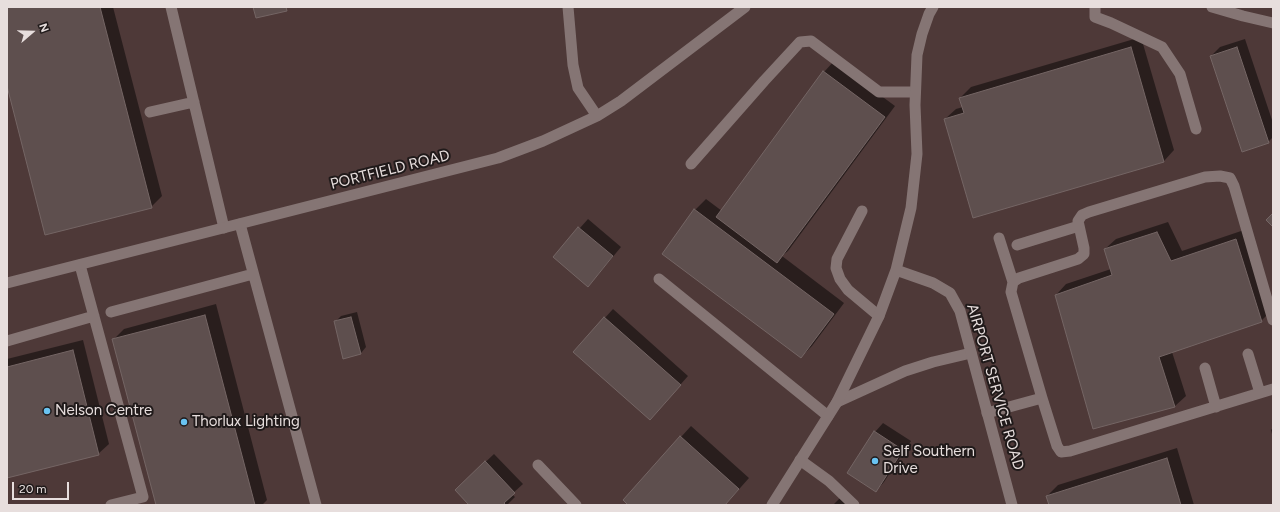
<!DOCTYPE html>
<html>
<head>
<meta charset="utf-8">
<style>
	body { margin:0 }
	#map { position:relative; width:1280px; height:512px; overflow:hidden; background:#3e3030; font-family:Figtree,sans-serif }
	canvas { display:block }
	.frame { position:absolute; inset:0; border:8px solid #e7dedd; pointer-events:none }
	.north { position:absolute; left:12px; top:12px; width:40px; height:40px; -webkit-text-stroke:3px #201a1a; paint-order:stroke; rotate:70deg; font-size:11px; font-weight:700; line-height:16px; text-align:center; color:#e7dedd }
	.north::after { content:''; display:block; margin:auto; width:14px; height:18px; background:#e7dedd; clip-path:polygon(50% 0,100% 100%,50% 72%,0 100%) }
	.scale { position:absolute; left:12px; top:482px; width:57px; height:18px; box-sizing:border-box; border:2px solid #e7dedd; border-top:0; padding-left:5px; font-size:12px; line-height:14px; white-space:nowrap; color:#e7dedd; -webkit-text-stroke:3px #201a1a; paint-order:stroke }
</style>
</head>
<body>
<div id="map">
<canvas width="1280" height="512"></canvas>
<div class="frame"></div>
<div class="north">N</div>
<div class="scale">20 m</div>
</div>
<script>
const ctx = document.querySelector('canvas').getContext('2d');
ctx.lineJoin = 'round';
function fill(path, color) { ctx.fillStyle = color; ctx.fill(path, 'evenodd'); }
const poly = rows => new Path2D(rows.map(r => 'M' + r).join(''));
function strokePath(path, color, width, dash) { ctx.strokeStyle = color; ctx.lineWidth = width; ctx.lineCap = dash ? 'butt' : 'round'; ctx.setLineDash(dash || []); ctx.stroke(path); }
function label(font, color, halo, rows, align = 'center') {
  ctx.font = font + ' Figtree,sans-serif'; ctx.lineWidth = 4; ctx.setLineDash([]); ctx.textBaseline = 'middle'; ctx.strokeStyle = halo; ctx.fillStyle = color; for (const [text, x, y, turn = 0] of rows) {
    ctx.save(); ctx.translate(x, y); ctx.rotate((+turn || 0) * Math.PI / 180); ctx.textAlign = isNaN(turn) ? turn : align; if (halo) ctx.strokeText(text, 0, 0); ctx.fillText(text, 0, 0); ctx.restore();
  }
}
fill(poly([
	[7,7,1273,7,1273,505,7,505]
]), '#4e3938');
fill(poly([
	[7,7,113,7,162,196,151,207,7,82],
	[1141,37,1174,150,1164,161,945,119,956,109,963,107,960,98,971,87],
	[1245,39,1273,123,1273,137,1268,142,1211,56,1220,47],
	[834,61,895,106,788,251,782,256,844,303,812,346,801,357,695,210,706,199,722,211,824,72],
	[588,219,621,247,596,277,554,257],
	[1168,222,1182,251,1247,229,1272,310,1261,321,1172,352,1186,396,1175,406,1094,428,1056,295,1066,284,1111,269,1105,249,1116,239],
	[216,304,267,500,262,505,157,505,113,340,124,329],
	[613,309,688,376,658,410,574,352],
	[357,312,366,347,361,353,335,322,341,316],
	[83,340,109,444,98,454,7,477,7,359],
	[883,423,911,441,884,482,876,491,848,472,875,432],
	[691,426,749,478,725,505,630,505,681,437],
	[1273,428,1273,438,1271,430],
	[1177,448,1194,505,1050,505,1047,496,1058,485],
	[494,454,523,484,512,494,515,497,507,505,471,505,456,490],
	[841,497,851,505,833,505]
]), '#0007');
const building = poly([
	[7,7,100,7,152,208,45,235,7,86,7,7],
	[253,7,286,7,287,11,256,18,253,7],
	[1131,47,1164,162,973,218,944,119,964,113,959,98,1131,47],
	[1237,47,1269,143,1242,152,1210,56,1237,47],
	[823,71,885,117,777,263,716,217,823,71],
	[694,209,834,314,801,358,662,254,694,209],
	[1273,213,1273,227,1266,220,1273,213],
	[578,227,613,256,588,287,553,257,578,227],
	[1157,232,1171,261,1236,239,1262,322,1159,357,1175,407,1093,429,1055,295,1112,275,1104,249,1157,232],
	[205,315,255,505,156,505,112,339,205,315],
	[351,317,361,354,343,359,334,321,351,317],
	[604,317,681,385,650,420,573,352,604,317],
	[73,350,99,455,7,478,7,367,73,350],
	[874,431,903,450,876,492,847,473,874,431],
	[680,436,739,489,725,505,628,505,623,500,680,436],
	[1167,458,1181,505,1049,505,1046,496,1167,458],
	[485,461,515,493,504,503,506,505,469,505,455,490,485,461]
]);
fill(building, '#5e4f4e');
strokePath(building, '#746564', 1);
strokePath(poly([
	[171,7,224,228],
	[1095,7,1095,17,1111,23,1162,47,1180,74,1196,129],
	[150,112,194,102],
	[691,164,764,81,800,42,811,41,879,92,915,92],
	[862,211,837,259,836,268,840,279,848,290,879,316],
	[240,224,316,505],
	[999,238,1013,282],
	[1017,245,1079,226],
	[80,265,143,497,111,505],
	[659,279,828,416],
	[111,312,253,274],
	[1273,320,1234,186,1230,178,1220,176,1205,177,1089,212,1082,215,1078,221,1084,248,1084,254,1078,259,1019,278,1013,282,1011,292,1042,398,1057,446,1061,452,1070,451,1273,389],
	[7,341,94,316],
	[1248,354,1260,393],
	[1205,368,1216,407],
	[837,402,905,371,933,362,971,353],
	[987,413,1042,398],
	[800,460,829,481,854,505]
]), '#857574', 11);
strokePath(poly([
	[568,7,573,65,578,88,597,116],
	[1212,7,1243,16,1273,23],
	[896,270,933,283,950,293,960,311,1012,505],
	[7,283,498,158,543,141,597,116,621,101,745,7],
	[538,465,576,505],
	[772,505,837,402,879,316,896,270,911,208,917,154,915,105,917,55,922,34,929,14,933,7]
]), '#857574', 11);
for (const [x, y, r, color] of [
	[47,411,4,"#69c3f1"],
	[184,422,4,"#69c3f1"],
	[875,461,4,"#69c3f1"]
]) { const dot = new Path2D(); dot.arc(x, y, r, 0, 2 * Math.PI); ctx.fillStyle = color; ctx.fill(dot); strokePath(dot, '#201a1a', 1.5); }
label('15px', '#e7dedd', '#201a1a', [
	["PORTFIELD ROAD",390,170,-14],
	["AIRPORT SERVICE ROAD",995,387,74]
]);
label('15px', '#e7dedd', '#201a1a', [
	["Nelson Centre",55,411],
	["Thorlux Lighting",192,422],
	["Self Southern",883,452],
	["Drive",883,469]
], 'left');
</script>
</body>
</html>
